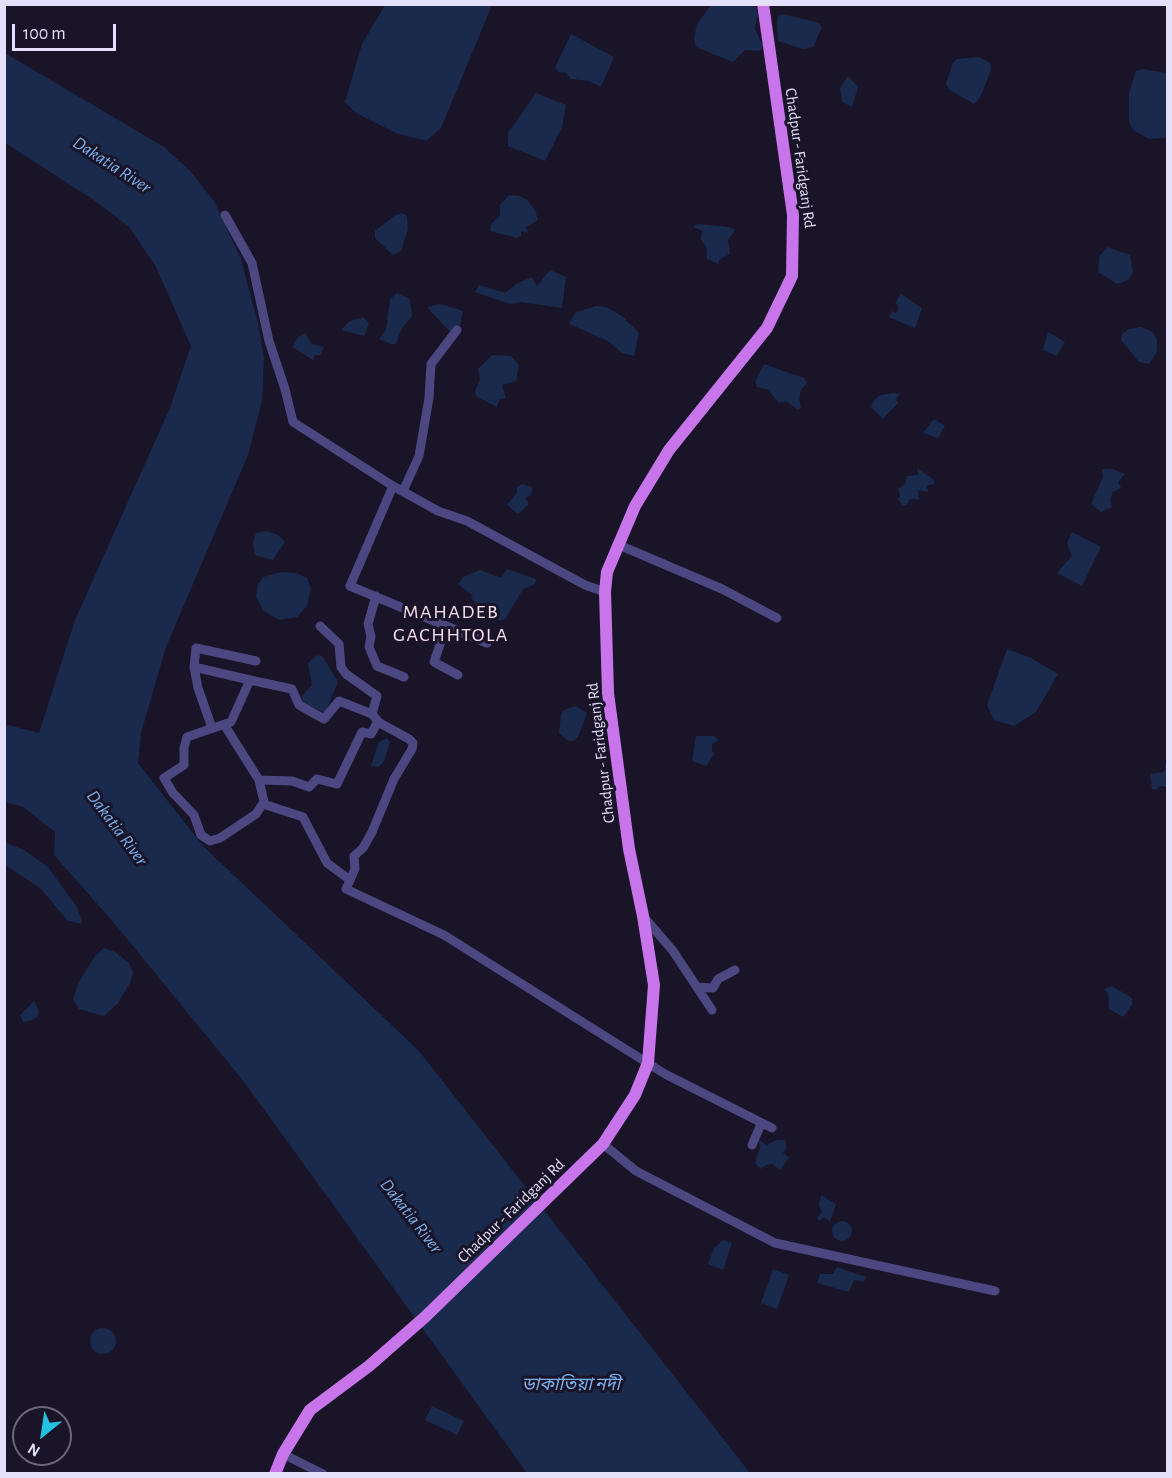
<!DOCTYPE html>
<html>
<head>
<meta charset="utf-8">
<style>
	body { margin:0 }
	#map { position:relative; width:1172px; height:1478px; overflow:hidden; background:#191428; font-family:"Alegreya Sans",sans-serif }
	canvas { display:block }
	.frame { position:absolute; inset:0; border:6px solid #e4e0fb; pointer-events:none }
	.north { position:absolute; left:12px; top:1406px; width:60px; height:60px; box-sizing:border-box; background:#191428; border:2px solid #6a667c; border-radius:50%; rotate:210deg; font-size:16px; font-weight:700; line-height:24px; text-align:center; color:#e4e0fb }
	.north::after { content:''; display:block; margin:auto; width:21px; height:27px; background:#25c1e1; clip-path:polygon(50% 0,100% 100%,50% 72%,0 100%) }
	.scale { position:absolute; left:12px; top:24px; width:104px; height:27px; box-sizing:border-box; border:3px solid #e4e0fb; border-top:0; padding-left:8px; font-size:18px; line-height:21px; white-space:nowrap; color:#e4e0fb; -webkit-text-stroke:4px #191428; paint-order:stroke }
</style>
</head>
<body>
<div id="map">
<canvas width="1172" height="1478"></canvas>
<div class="frame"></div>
<div class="north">N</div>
<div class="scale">100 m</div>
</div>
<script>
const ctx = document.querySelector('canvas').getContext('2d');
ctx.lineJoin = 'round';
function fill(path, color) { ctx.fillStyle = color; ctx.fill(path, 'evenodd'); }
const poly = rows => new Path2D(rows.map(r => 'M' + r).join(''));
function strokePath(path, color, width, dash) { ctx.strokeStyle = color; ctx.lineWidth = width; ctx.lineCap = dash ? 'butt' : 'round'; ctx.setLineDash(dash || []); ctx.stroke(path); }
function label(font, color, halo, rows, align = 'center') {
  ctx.font = font + ' "Alegreya Sans","Noto Sans Bengali",sans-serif'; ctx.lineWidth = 6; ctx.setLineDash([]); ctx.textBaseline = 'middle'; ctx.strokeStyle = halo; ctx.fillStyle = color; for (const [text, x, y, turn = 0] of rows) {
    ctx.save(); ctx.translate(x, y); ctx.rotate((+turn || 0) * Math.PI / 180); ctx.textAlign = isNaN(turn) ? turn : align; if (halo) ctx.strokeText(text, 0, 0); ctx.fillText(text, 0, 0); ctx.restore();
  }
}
fill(poly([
	[385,5,492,5,441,128,426,141,396,133,356,113,345,102,362,44],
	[711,5,755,5,758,14,755,29,763,46,760,51,745,50,733,62,696,47,694,38,697,24],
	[783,14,819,23,822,28,813,47,803,49,778,41,777,22,778,16],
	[571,34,614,57,601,87,589,81,571,79,566,73,558,72,555,67],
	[5,53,164,147,190,171,214,201,241,259,258,323,264,358,262,401,248,455,166,647,141,733,138,763,203,846,419,1051,750,1473,527,1473,245,1083,115,924,54,855,55,832,23,807,5,802,4,724,39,733,75,620,170,408,191,346,156,267,129,227,94,200,5,143],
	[979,57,990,63,991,70,980,98,974,104,948,89,946,83,953,63,957,59],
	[1142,69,1167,73,1167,136,1164,138,1149,139,1133,130,1129,122,1129,93,1136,71],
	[848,76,858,87,852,107,842,102,840,88],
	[536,93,566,105,562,127,545,161,508,146,508,133],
	[509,195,520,196,527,200,535,210,538,220,526,227,528,233,521,231,521,236,517,238,490,231,491,224,500,216,500,205],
	[402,213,407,216,408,229,401,251,393,255,375,238,375,231,395,215],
	[697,224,729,227,735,230,728,240,730,254,720,259,718,264,707,259,706,246,701,240,702,231,694,227],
	[1107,247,1130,255,1133,273,1128,280,1117,284,1098,272,1099,257],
	[550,270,566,277,562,308,520,302,511,304,475,292,479,285,505,293,516,284,532,277,537,286],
	[397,293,410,299,412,316,401,330,396,344,391,344,379,339,386,330,390,299],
	[901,294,922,308,915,328,889,317,892,311,896,313,898,310,898,305,895,303],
	[440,304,463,311,459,330,452,334,427,307],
	[596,306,606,307,622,316,639,333,634,356,622,353,608,341,569,324,576,312],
	[363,317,369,323,364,336,341,330,350,321],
	[1141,327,1153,332,1157,340,1157,352,1149,364,1139,362,1121,340,1122,334,1129,329],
	[1048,332,1065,342,1057,356,1043,350],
	[305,333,312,344,324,347,320,355,315,355,313,360,292,347,298,337],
	[492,355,511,356,519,365,516,381,502,385,506,398,500,399,497,407,476,396,475,391,480,380,478,369],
	[764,364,804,378,807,383,801,390,799,400,801,408,798,410,786,401,779,403,767,389,757,387,755,382],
	[893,393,900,394,896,400,898,403,883,419,871,407,874,400,881,395],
	[934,419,945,426,938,438,923,433],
	[917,468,934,480,934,484,926,486,929,492,917,490,920,500,910,499,907,505,903,506,897,499,900,497,898,489,905,484,907,476,918,475],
	[1102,469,1112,469,1125,474,1118,482,1121,488,1113,492,1110,499,1112,507,1101,512,1091,504,1103,477],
	[522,484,532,487,532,490,531,495,525,498,529,504,518,514,507,505,517,492,517,487],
	[266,531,278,535,285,542,273,560,255,555,253,542,256,533],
	[1072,532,1101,547,1082,586,1057,573,1072,556,1067,543],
	[507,569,536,579,535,584,523,589,506,618,500,621,477,604,471,598,473,596,458,584,463,577,480,570,501,578],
	[281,572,296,573,307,578,311,588,307,606,297,617,279,620,264,611,256,597,258,584,263,577],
	[1007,649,1031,658,1058,674,1036,712,1014,726,994,720,987,705],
	[317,655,323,657,338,682,325,713,302,702,302,696,312,685,308,663],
	[576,706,587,713,578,737,573,741,567,740,559,733,561,715,564,710],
	[696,736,713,736,719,740,712,744,712,751,715,753,706,766,692,761],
	[387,738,390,742,384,761,379,767,371,766,379,742],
	[1167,758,1167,787,1160,786,1156,790,1152,789,1150,774,1164,772],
	[4,842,24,850,48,867,77,907,82,921,81,924,67,920,40,888,5,865],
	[104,948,115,952,129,963,133,972,130,983,118,1003,104,1016,79,1009,73,999,79,982,95,956],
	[1112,986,1132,998,1132,1005,1123,1017,1109,1009,1108,993,1103,990],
	[34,1001,39,1011,37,1017,30,1021,23,1022,20,1015],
	[759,1140,767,1145,776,1140,785,1140,787,1148,783,1153,789,1158,780,1170,772,1164,766,1165,761,1169,755,1163,760,1148],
	[821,1195,836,1204,830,1222,824,1217,819,1221,817,1218,822,1212,819,1205],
	'832 1231a10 10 0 1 1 20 0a10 10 0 1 1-20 0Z',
	[723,1240,732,1243,723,1270,708,1264,714,1248],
	[837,1267,866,1277,864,1282,854,1280,849,1292,817,1283,820,1274,833,1274],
	[773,1269,789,1275,777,1309,761,1303],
	'90 1341a13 13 0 1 1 26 0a13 13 0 1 1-26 0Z',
	[432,1406,464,1421,457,1435,425,1420]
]), '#192a4d');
strokePath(poly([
	[225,215,252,263,269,341,285,389,293,422,393,486,438,511,467,521,585,585,605,592],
	[393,486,350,586,487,643],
	[403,491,419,456,429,398,431,364,457,330],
	[619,545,722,589,777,618],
	[376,596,368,624,371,636,369,647,377,666,404,677],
	[320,626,339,644,341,667,346,674,377,696,372,714],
	[446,627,434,662,458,675],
	[194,667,196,648,256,661],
	[250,680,292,689,299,705,324,719,339,701,372,714,378,721,371,734,362,732,337,784,317,779,309,787,292,781,259,780],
	[378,722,409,739,413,743,412,749,394,779,372,832,363,848,354,856,355,869,346,889,444,935,665,1074,772,1128],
	[212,728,198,688,194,667,250,680,231,722,187,737,184,748,184,765,164,778,173,793,194,815,201,835,210,841,220,838,256,814,264,802,259,780,225,726],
	[263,804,303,817,327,863,350,880],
	[643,916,673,951,712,1010],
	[697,987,713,988,718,979,735,970],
	[603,1144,636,1171,775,1243,995,1291],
	[752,1145,761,1124],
	[283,1454,323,1474]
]), '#4c4681', 9);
strokePath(poly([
	[275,1474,283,1454,310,1410,369,1366,425,1317,603,1144,635,1095,648,1063,654,985,643,916,629,849,608,693,605,592,607,572,635,506,669,450,767,328,792,276,793,215,763,4]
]), '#c875ec', 12);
label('16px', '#e4e0fb', '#191428', [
	["Chadpur - Faridganj Rd",800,158,82],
	["Chadpur - Faridganj Rd",601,753,-97],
	["Chadpur - Faridganj Rd",511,1211,-44]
]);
label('italic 18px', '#7bb1ed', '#191428', [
	["Dakatia River",112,165,33],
	["Dakatia River",117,828,53],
	["Dakatia River",411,1216,52],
	["ডাকাতিয়া নদী",571,1385]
]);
ctx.letterSpacing = '1.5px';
label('20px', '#fbe1f0', '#191428', [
	["MAHADEB",451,612],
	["GACHHTOLA",451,635]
]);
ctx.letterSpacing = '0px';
</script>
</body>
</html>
